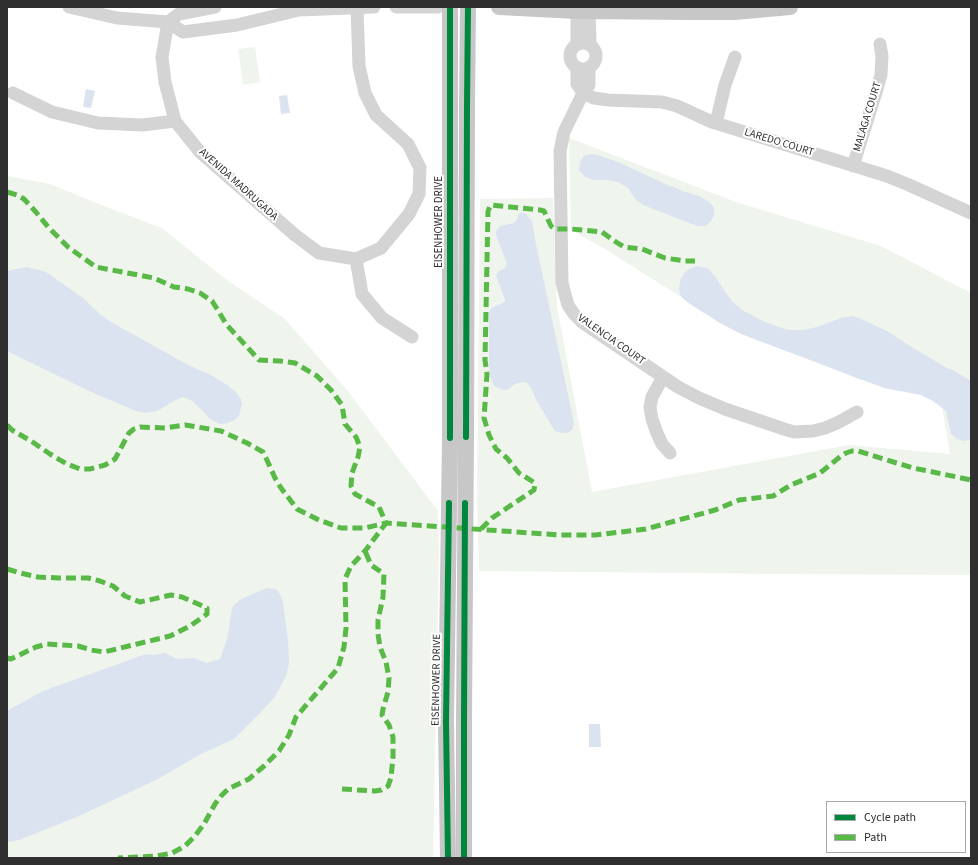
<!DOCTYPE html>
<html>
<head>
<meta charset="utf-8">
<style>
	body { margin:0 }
	#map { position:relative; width:978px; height:865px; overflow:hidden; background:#fff; font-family:"Source Sans 3",sans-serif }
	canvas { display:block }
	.frame { position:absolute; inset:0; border:8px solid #2f2f2f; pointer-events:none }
	.legend { position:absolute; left:826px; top:801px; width:140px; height:52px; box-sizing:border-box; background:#fff; border:1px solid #acacac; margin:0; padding:5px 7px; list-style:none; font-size:12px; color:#2f2f2f }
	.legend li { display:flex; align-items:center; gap:8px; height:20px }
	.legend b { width:20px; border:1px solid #acacac }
</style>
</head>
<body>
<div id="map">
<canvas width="978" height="865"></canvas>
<div class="frame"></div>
<ul class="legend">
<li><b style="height:5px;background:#00873e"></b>Cycle path</li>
<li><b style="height:5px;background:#58b947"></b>Path</li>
</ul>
</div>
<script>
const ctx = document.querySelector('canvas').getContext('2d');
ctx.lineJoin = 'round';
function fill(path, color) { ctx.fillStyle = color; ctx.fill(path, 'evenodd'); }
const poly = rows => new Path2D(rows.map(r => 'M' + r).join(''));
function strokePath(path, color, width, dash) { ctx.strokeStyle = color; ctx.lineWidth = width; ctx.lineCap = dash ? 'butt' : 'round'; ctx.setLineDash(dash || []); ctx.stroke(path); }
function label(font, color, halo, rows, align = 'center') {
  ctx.font = font + ' "Source Sans 3",sans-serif'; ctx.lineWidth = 4; ctx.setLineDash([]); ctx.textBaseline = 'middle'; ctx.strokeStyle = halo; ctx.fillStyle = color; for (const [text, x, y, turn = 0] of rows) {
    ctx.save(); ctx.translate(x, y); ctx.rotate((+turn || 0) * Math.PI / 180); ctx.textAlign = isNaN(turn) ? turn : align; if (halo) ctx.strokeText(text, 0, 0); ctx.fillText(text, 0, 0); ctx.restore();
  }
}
fill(poly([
	[255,47,260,82,243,85,238,49],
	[569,138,736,202,881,246,971,293,971,575,787,574,479,571,477,507,480,199,553,198,557,307,592,492,849,445,950,454,941,400,858,379,719,321,605,249,571,230],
	[7,176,50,184,104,206,162,228,224,278,285,319,347,390,438,511,439,552,433,858,7,858]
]), '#eff4ed');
fill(poly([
	[86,89,95,91,91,108,83,107],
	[287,95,290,113,281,114,279,96],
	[590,154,594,154,618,162,659,181,667,185,674,187,682,191,699,196,709,202,713,206,714,208,714,216,709,223,705,226,697,226,692,224,643,205,635,199,628,188,618,182,606,180,594,180,585,177,579,170,580,162,584,156],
	[521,213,525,213,527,215,532,221,536,244,574,423,573,427,572,430,568,433,562,433,555,431,538,403,530,386,527,383,523,382,515,384,507,390,503,390,494,386,490,376,489,363,489,315,490,310,493,307,501,304,505,301,505,299,496,276,498,272,505,268,507,264,496,235,496,231,500,226,514,223,517,219,518,215],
	[696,266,702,267,709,269,716,278,726,293,733,302,742,310,765,322,779,327,789,330,804,330,817,327,841,318,852,316,861,319,887,331,913,348,949,369,951,369,971,381,971,440,964,441,957,439,951,434,946,411,933,401,921,395,884,388,741,334,720,323,693,306,682,298,680,294,679,288,681,278,687,270],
	[27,267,46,272,83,298,101,315,111,322,188,365,211,375,227,385,236,392,241,399,242,404,239,415,236,419,228,423,221,424,217,423,208,417,203,411,192,401,183,397,174,401,157,411,146,413,136,411,89,391,7,351,7,271],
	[267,588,276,589,280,594,283,602,285,617,288,641,289,663,286,676,274,698,260,713,234,739,201,754,158,779,79,816,19,840,7,842,7,711,43,691,146,654,154,655,165,653,177,659,194,658,207,663,220,659,228,636,231,613,233,606,241,599],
	[589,724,600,724,601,747,589,747]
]), '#dbe3f0');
strokePath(poly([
	[69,7,117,18,168,22,183,32,237,25,299,10,374,7],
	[396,7,438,7],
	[577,7,577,44],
	[589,7,590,44],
	[168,22,162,57,165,82,175,121,200,152,295,235,319,253,356,259],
	[168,22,179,14,215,7],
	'570 56a13 13 0 1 1 26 0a13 13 0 1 1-26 0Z',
	[577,67,577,84,583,93],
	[589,67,589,85,583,93,564,132,560,151,562,283,568,305,574,314,582,322,678,387,699,398,725,409,784,429,794,432,813,431,825,428,839,422,857,412],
	[13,93,52,112,98,123,143,125,175,121],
	[583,93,594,98,608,100,662,102,677,106,712,122,887,176,909,185,962,209,971,213],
	[716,123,725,85,735,57],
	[853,166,877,89,881,75,882,56,880,44],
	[356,259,381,248,409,214,419,194,420,168,408,144,376,115,365,93,359,66,357,7],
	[356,259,362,294,382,318,412,337],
	[663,377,652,397,650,407,652,419,657,433,662,444,670,453]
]), '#d4d4d4', 13);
strokePath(poly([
	[499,7,577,11,691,12,734,12,790,7],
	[448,858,446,722,450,438,450,7],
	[464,858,464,719,466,437,467,106,468,7]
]), '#c7c7c7', 16);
strokePath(poly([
	[7,192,17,195,24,199,35,211,49,228,68,247,96,267,154,278,174,287,188,289,200,293,212,301,219,312,226,324,259,360,280,361,295,363,317,376,331,390,342,405,345,424,356,437,360,447,358,457,352,473,351,486,355,494,379,507,386,523,365,551,351,566,345,579,346,628,344,647,338,668,296,717,289,735,279,751,264,766,249,779,228,789,221,796,215,804,204,824,195,836,185,846,172,853,157,856,118,858],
	[7,425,12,430,31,441,50,454,67,464,80,469,90,469,105,465,115,459,129,433,134,429,140,427,165,428,185,425,221,431,247,443,263,452,266,458,275,478,281,488,297,509,319,520,341,528,365,528,386,523,561,535,595,535,646,529,715,510,739,500,773,496,791,485,820,473,841,456,846,453,852,451,858,451,913,468,933,472,971,480],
	[481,529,492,518,534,490,535,483,519,473,507,458,496,449,489,435,484,418,487,374,485,360,488,211,491,205,540,210,544,211,551,226,555,229,571,229,602,232,616,242,624,247,642,249,665,258,685,261,695,261],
	[7,569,20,573,38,577,59,578,88,578,100,581,113,586,125,596,140,602,171,595,182,597,207,608,207,614,190,626,170,636,104,652,91,650,78,646,47,644,36,647,11,659,7,658],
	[342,789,375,791,381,790,388,786,391,778,393,757,393,737,389,725,382,715,383,709,388,692,389,678,386,662,380,647,378,634,378,620,383,597,384,574,371,565,365,551]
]), '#58b947', 5, [10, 5]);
strokePath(poly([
	[450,7,450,438],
	[466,437,467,106,468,7],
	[448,858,446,722,449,503],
	[464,858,464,719,465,503]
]), '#00873e', 6);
label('11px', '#2f2f2f', '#fff', [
	["MALAGA COURT",868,117,-73],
	["LAREDO COURT",779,143,17],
	["AVENIDA MADRUGADA",238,185,42],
	["EISENHOWER DRIVE",440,222,-90],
	["VALENCIA COURT",611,340,35],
	["EISENHOWER DRIVE",437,680,-89]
]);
</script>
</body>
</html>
